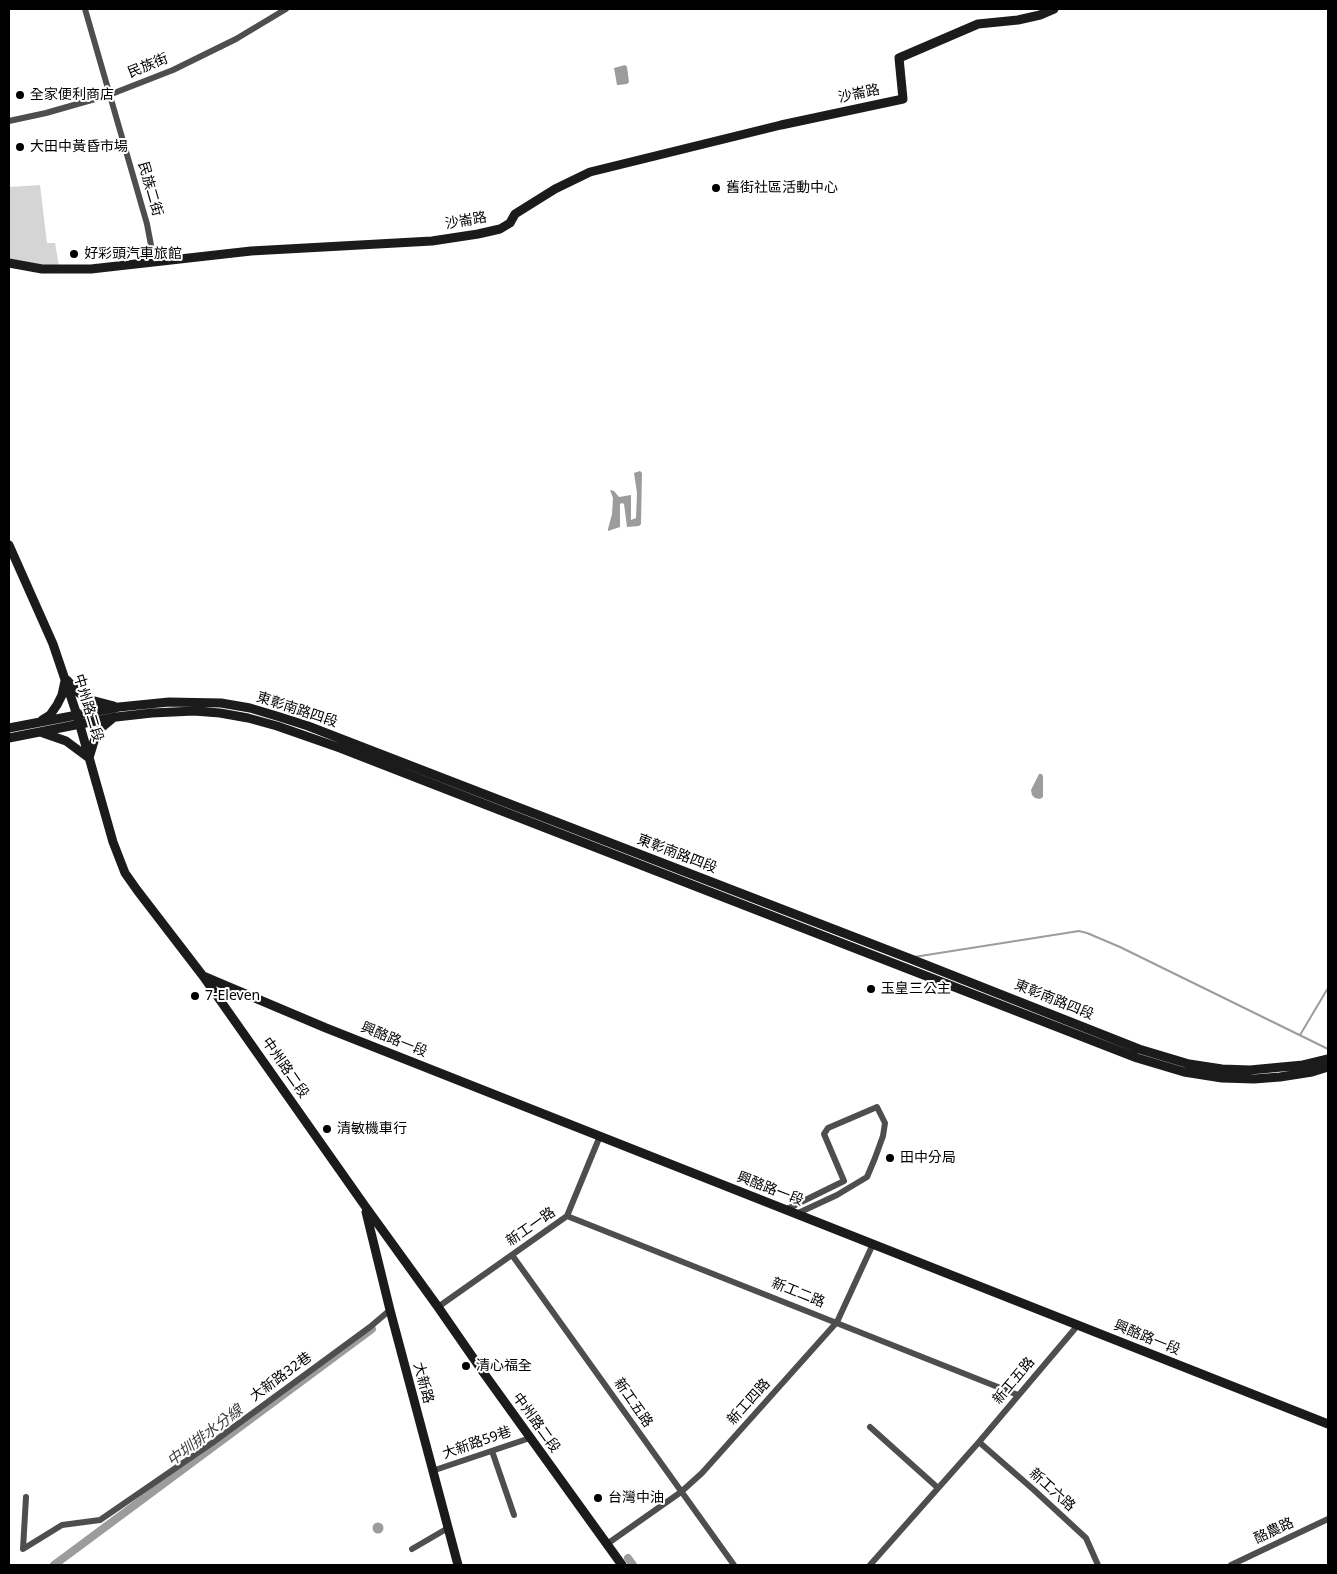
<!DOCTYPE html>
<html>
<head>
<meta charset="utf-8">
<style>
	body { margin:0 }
	#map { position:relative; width:1337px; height:1574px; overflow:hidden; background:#fff; font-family:"Noto Sans",sans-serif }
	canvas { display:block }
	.frame { position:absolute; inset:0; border:10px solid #000; pointer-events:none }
</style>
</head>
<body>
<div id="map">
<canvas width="1337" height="1574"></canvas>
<div class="frame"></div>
</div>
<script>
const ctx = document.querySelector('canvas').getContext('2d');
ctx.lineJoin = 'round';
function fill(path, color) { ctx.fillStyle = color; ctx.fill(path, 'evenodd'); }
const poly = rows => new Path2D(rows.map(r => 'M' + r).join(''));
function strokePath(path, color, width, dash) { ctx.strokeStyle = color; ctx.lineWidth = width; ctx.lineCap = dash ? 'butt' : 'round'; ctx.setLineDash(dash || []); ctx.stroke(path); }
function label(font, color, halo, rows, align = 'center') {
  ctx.font = font + ' "Noto Sans","Noto Sans TC",sans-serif'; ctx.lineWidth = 4; ctx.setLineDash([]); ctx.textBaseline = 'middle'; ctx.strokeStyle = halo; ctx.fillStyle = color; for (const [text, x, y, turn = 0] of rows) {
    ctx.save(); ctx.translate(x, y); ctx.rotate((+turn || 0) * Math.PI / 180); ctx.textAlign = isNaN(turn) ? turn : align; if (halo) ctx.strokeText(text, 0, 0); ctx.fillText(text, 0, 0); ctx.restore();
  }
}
fill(poly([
	[40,185,47,243,55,243,59,266,46,266,9,259,9,187]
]), '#d5d5d5');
fill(poly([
	[625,65,627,67,629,82,627,84,618,85,617,85,614,68],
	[640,471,642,473,641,524,639,526,627,527,624,504,622,503,620,504,620,527,608,531,608,529,612,514,613,498,610,490,614,491,619,497,631,495,631,520,636,518,637,493,634,473],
	[1039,774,1042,774,1043,777,1043,797,1040,799,1035,798,1032,795,1031,790],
	'372.5 1528a5.5 5.5 0 1 1 11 0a5.5 5.5 0 1 1-11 0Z'
]), '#9c9c9c');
strokePath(poly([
	[914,957,1079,931,1087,933,1120,947,1328,1049],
	[1300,1035,1328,988]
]), '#9c9c9c', 2);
strokePath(poly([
	[628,1558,633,1565],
	[54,1565,372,1329]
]), '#9c9c9c', 8);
strokePath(poly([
	[85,9,147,224,154,261],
	[9,121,46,113,109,95,173,70,236,39,286,9],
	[785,1210,844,1181,824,1134,828,1128,877,1107,885,1123,883,1136,875,1158,867,1177,837,1195,796,1214],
	[567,1216,1018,1395],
	[512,1255,734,1565],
	[438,1307,567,1216,600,1136],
	[870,1427,938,1488],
	[979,1442,1034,1490,1086,1538,1098,1565],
	[492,1451,514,1515],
	[432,1471,530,1438],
	[26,1497,23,1549,62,1525,100,1520,212,1443,370,1327,390,1310],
	[607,1544,681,1492,702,1473,837,1322,873,1244],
	[412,1549,448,1528],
	[870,1565,979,1442,1078,1325],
	[1231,1565,1328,1519]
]), '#4e4e4e', 6);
strokePath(poly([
	[9,263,42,269,91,269,251,251,432,241,478,234,500,229,510,223,515,214,555,189,590,172,781,125,903,99,899,58,978,24,1018,20,1040,15,1054,9],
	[9,545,53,644,77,715,113,842,125,873,137,890,203,976,365,1206,438,1307,483,1372,622,1565],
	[67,680,79,693,91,700,114,706],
	[42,720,50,715,57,705,62,695,65,681],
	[9,728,119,707,169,702,221,703,250,708,280,717,308,726,911,959,1139,1049,1189,1064,1222,1069,1250,1070,1303,1065,1328,1059],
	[43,733,66,741,89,758,95,738,101,728,113,718],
	[9,738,116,717,152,713,194,711,220,713,248,718,277,726,340,748,1137,1058,1184,1072,1222,1078,1254,1079,1280,1077,1312,1072,1328,1067],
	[203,976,326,1028,1328,1424],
	[366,1212,390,1310,458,1565]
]), '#1b1b1b', 9);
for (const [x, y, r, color] of [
	[20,95,5,"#000"],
	[20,147,5,"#000"],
	[716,188,5,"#000"],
	[74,254,5,"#000"],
	[871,989,5,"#000"],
	[195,996,5,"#000"],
	[327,1129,5,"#000"],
	[890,1158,5,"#000"],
	[466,1366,5,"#000"],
	[598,1498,5,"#000"]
]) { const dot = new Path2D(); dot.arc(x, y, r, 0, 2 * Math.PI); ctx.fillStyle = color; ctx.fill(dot); strokePath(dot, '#fff', 2); }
label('14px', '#000', '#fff', [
	["民族街",148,66,-22],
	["沙崙路",859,94,-12],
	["民族二街",150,189,74],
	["沙崙路",466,221,-10],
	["中州路二段",88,708,73],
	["東彰南路四段",297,710,18],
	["東彰南路四段",677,854,21],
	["東彰南路四段",1054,1000,22],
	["興酪路一段",394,1040,22],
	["中州路二段",285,1068,55],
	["興酪路一段",770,1189,21],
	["新工一路",531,1227,-35],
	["新工二路",798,1293,22],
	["興酪路一段",1147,1338,22],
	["大新路32巷",281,1377,-36],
	["新工五路",1014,1381,-50],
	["大新路",423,1383,75],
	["新工四路",749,1402,-48],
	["新工五路",633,1403,55],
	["中州路二段",536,1423,54],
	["大新路59巷",477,1443,-19],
	["新工六路",1052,1490,42],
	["酪農路",1274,1531,-25]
]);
label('14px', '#000', '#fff', [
	["全家便利商店",30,95],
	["大田中黃昏市場",30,147],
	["舊街社區活動中心",726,188],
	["好彩頭汽車旅館",84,254],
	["玉皇三公主",881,989],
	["7-Eleven",205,996],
	["清敏機車行",337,1129],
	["田中分局",900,1158],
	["清心福全",476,1366],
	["台灣中油",608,1498]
], 'left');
label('italic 15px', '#3d3d3d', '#fff', [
	["中圳排水分線",205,1436,-37]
]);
</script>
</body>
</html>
